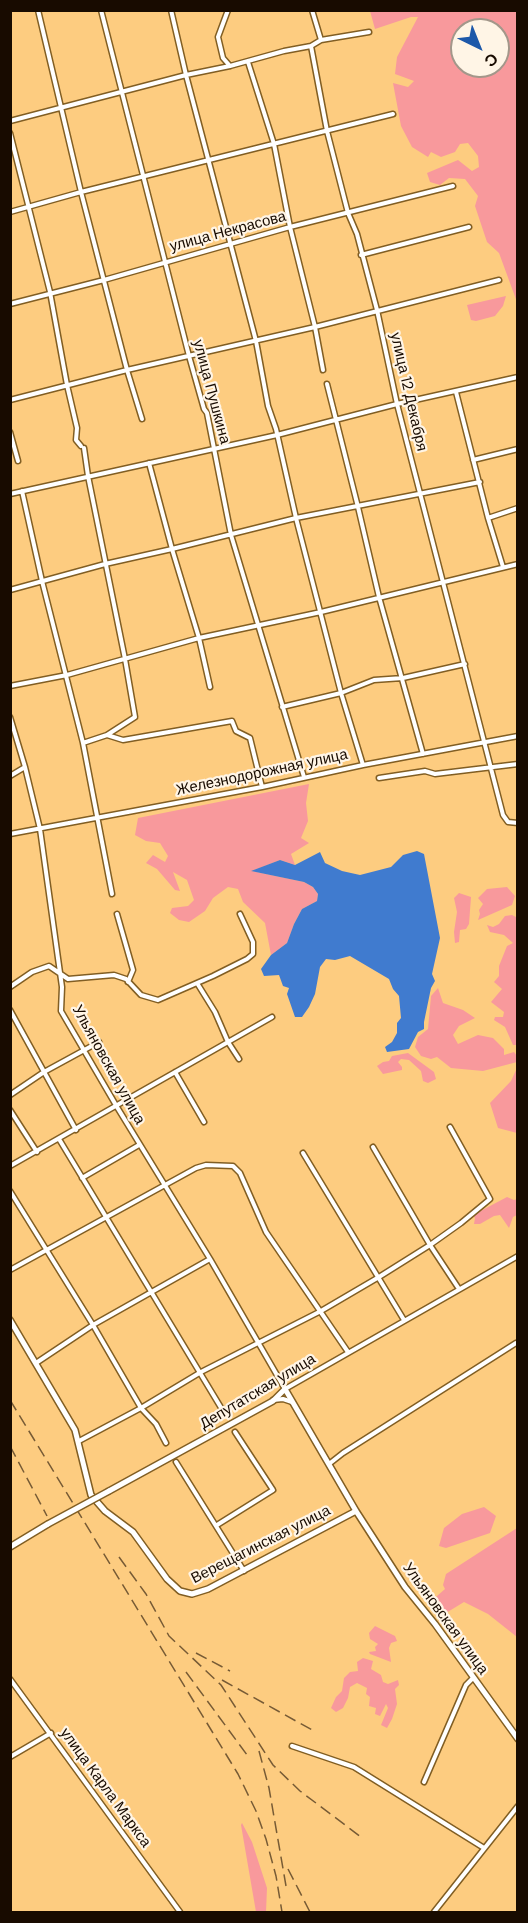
<!DOCTYPE html>
<html>
<head>
<meta charset="utf-8">
<style>
	body { margin:0 }
	#map { position:relative; width:528px; height:1923px; overflow:hidden; background:#fdcc80; font-family:"DM Sans",sans-serif }
	canvas { display:block }
	.frame { position:absolute; inset:0; border:12px solid #180b00; pointer-events:none }
	.north { position:absolute; left:450px; top:18px; width:60px; height:60px; box-sizing:border-box; background:#fff5e6; border:2px solid #a3978a; border-radius:50%; rotate:137deg; font-size:16px; font-weight:700; line-height:24px; text-align:center; color:#180b00 }
	.north::after { content:''; display:block; margin:auto; width:21px; height:27px; background:#1d58a9; clip-path:polygon(50% 0,100% 100%,50% 72%,0 100%) }
</style>
</head>
<body>
<div id="map">
<canvas width="528" height="1923"></canvas>
<div class="frame"></div>
<div class="north">С</div>
</div>
<script>
const ctx = document.querySelector('canvas').getContext('2d');
ctx.lineJoin = 'round';
function fill(path, color) { ctx.fillStyle = color; ctx.fill(path, 'evenodd'); }
const poly = rows => new Path2D(rows.map(r => 'M' + r).join(''));
function strokePath(path, color, width, dash) { ctx.strokeStyle = color; ctx.lineWidth = width; ctx.lineCap = dash ? 'butt' : 'round'; ctx.setLineDash(dash || []); ctx.stroke(path); }
function label(font, color, halo, rows, align = 'center') {
  ctx.font = font + ' "DM Sans",sans-serif'; ctx.lineWidth = 4.5; ctx.setLineDash([]); ctx.textBaseline = 'middle'; ctx.strokeStyle = halo; ctx.fillStyle = color; for (const [text, x, y, turn = 0] of rows) {
    ctx.save(); ctx.translate(x, y); ctx.rotate((+turn || 0) * Math.PI / 180); ctx.textAlign = isNaN(turn) ? turn : align; if (halo) ctx.strokeText(text, 0, 0); ctx.fillText(text, 0, 0); ctx.restore();
  }
}
fill(poly([
	[370,11,517,11,517,302,499,253,487,242,475,206,478,196,465,179,449,178,440,185,430,182,427,173,458,160,472,171,479,167,478,156,468,143,460,144,455,152,441,157,431,152,428,157,412,147,401,126,393,83,408,87,414,81,395,74,397,57,418,17,411,17,375,29],
	[462,30,498,30,498,66,462,66],
	[506,296,503,306,495,316,476,321,471,320,467,305],
	[309,784,306,803,308,821,301,838,309,843,291,854,295,865,280,860,252,871,304,882,313,887,318,894,317,901,302,909,294,924,287,943,271,955,265,923,243,902,238,889,228,887,213,898,205,911,189,922,179,920,170,913,172,908,188,906,194,900,187,880,173,872,180,891,175,890,157,869,146,863,153,855,165,862,168,856,160,843,146,841,135,835,138,818],
	[507,887,515,896,512,905,478,920,480,914,479,910,483,904,478,898,487,889],
	[459,893,471,897,469,924,466,929,460,930,459,942,455,943,454,932,457,912,454,898],
	[512,915,518,918,518,1045,513,1045,505,1027,494,1020,495,1017,503,1017,504,1012,491,1002,502,989,494,982,499,976,499,966,507,946,513,943,504,935,490,932,487,925,493,927,499,924,505,916],
	[438,988,443,1003,463,1010,475,1018,459,1026,453,1035,458,1044,478,1035,493,1038,504,1049,504,1055,514,1052,517,1056,517,1062,483,1071,451,1068,437,1057,431,1059,421,1056,415,1047,418,1037,428,1029,431,996],
	[408,1053,434,1072,436,1079,428,1083,423,1081,421,1071,409,1060,401,1059,398,1062,402,1067,402,1070,383,1074,377,1066,383,1062,389,1061,392,1056],
	[517,1068,517,1133,498,1128,490,1103,511,1081],
	[507,1197,514,1200,517,1199,517,1215,513,1217,509,1228,500,1215,494,1216,480,1224,474,1224,475,1218,473,1215],
	[484,1507,496,1516,490,1533,446,1548,439,1546,444,1528,462,1514],
	[517,1528,517,1637,488,1614,464,1602,446,1613,437,1615,429,1603,445,1589,443,1585,446,1574],
	[375,1626,395,1636,397,1641,391,1643,389,1648,391,1662,370,1654,369,1652,376,1651,375,1647,378,1644,370,1639,369,1633],
	[363,1658,373,1661,371,1669,381,1675,383,1682,388,1684,398,1680,399,1685,395,1689,397,1704,392,1719,387,1728,381,1725,388,1708,386,1704,380,1716,375,1714,376,1708,369,1706,370,1697,366,1694,367,1688,357,1683,350,1687,348,1698,343,1708,336,1712,331,1708,336,1697,342,1691,344,1678,350,1672,358,1671,357,1662],
	[242,1823,252,1842,267,1888,266,1912,256,1912,241,1825]
]), '#f8999c');
fill(poly([
	[417,851,424,854,440,938,432,974,435,981,431,988,424,1022,424,1029,418,1032,409,1049,387,1052,385,1047,392,1042,397,1033,397,1023,401,1018,399,996,393,989,389,979,350,956,335,960,326,959,320,967,315,994,309,1007,302,1017,295,1017,287,994,289,988,283,986,279,975,264,976,261,969,271,955,287,943,294,924,302,909,317,901,318,894,313,887,304,882,251,871,280,860,295,865,320,852,325,863,342,871,360,875,391,867,403,855]
]), '#407bcf');
const minor = poly([
	[38,10,81,192,127,370,142,419],
	[101,10,189,356,204,409,207,413,231,535,304,777],
	[171,10,186,75,256,341,268,406,276,429,296,518,341,693,363,765],
	[228,10,218,37,223,58,230,66],
	[312,10,321,40],
	[311,46,327,131,348,213,357,234,377,310,397,404,503,815,508,822,518,823],
	[248,62,274,144,290,227,315,327,323,370],
	[10,121,186,75,230,66,284,51,311,46,321,40,369,32],
	[10,133,50,292,67,385,77,428,76,440,81,446],
	[10,212,81,192,393,114],
	[361,255,469,227],
	[10,304,104,280,290,227,453,186],
	[327,384,358,507,379,597,423,754],
	[456,392,488,518,503,567],
	[10,400,127,370,315,327,499,280],
	[10,432,18,461],
	[84,448,88,476,125,659,135,717,107,735],
	[473,460,518,449],
	[149,463,172,549,199,638,210,687],
	[22,491,42,581,83,743,112,894],
	[10,494,277,435,397,404,518,377],
	[488,518,518,508],
	[10,590,105,564,172,549,296,518,480,482],
	[10,686,67,675,199,638,321,612,518,564],
	[282,707,341,693,374,680,403,678,465,664],
	[10,717,25,767,40,829,62,987,61,1011,117,1107,210,1259,285,1389,518,1256],
	[83,743,107,735,123,740,232,721,236,731,250,738,262,787],
	[10,776,25,767],
	[379,778,425,771,435,774,518,764],
	[10,834,262,787,363,765,518,736],
	[117,914,133,970,128,982],
	[197,983,215,1012,228,1042,239,1059],
	[10,987,32,972,49,966,68,979,114,975,126,979,141,995,158,1000,213,976,247,959,253,954,253,942,240,914],
	[10,1010,76,1130],
	[175,1072,204,1122],
	[10,1095,44,1072,99,1042],
	[10,1110,37,1152],
	[59,1139,223,1411],
	[373,1147,430,1245,459,1289],
	[303,1153,404,1320],
	[10,1166,272,1017],
	[82,1178,139,1145],
	[10,1191,93,1325,141,1408,156,1424,166,1443],
	[10,1270,196,1168,206,1165,233,1166,240,1173,266,1232,348,1352],
	[36,1363,93,1325,210,1259],
	[273,1400,283,1399,292,1402],
	[79,1441,141,1408,201,1372,321,1311,379,1277,430,1245,461,1223,490,1199,450,1127],
	[176,1462,244,1571],
	[329,1464,343,1453,516,1343],
	[217,1525,273,1490,235,1432],
	[10,1679,180,1912],
	[292,1746,354,1767,484,1848],
	[10,1757,51,1733],
	[424,1782,466,1685,473,1678],
	[434,1912,518,1806]
]);
const major = poly([
	[10,1320,75,1430,91,1495,105,1511,133,1532,167,1579,180,1591,192,1594,208,1589,356,1511],
	[109,1491,273,1401,285,1389,356,1511,405,1587,435,1624,518,1739],
	[10,1547,48,1524]
]);
strokePath(minor, '#815e23', 7);
strokePath(major, '#815e23', 8);
strokePath(minor, '#fff', 4);
strokePath(major, '#fff', 5);
strokePath(poly([
	[10,1400,238,1774,256,1811,266,1839,276,1876,282,1912],
	[10,1446,47,1516],
	[119,1557,146,1594,169,1636,221,1685,273,1765,300,1791,361,1837],
	[196,1653,230,1671],
	[186,1672,250,1759],
	[222,1680,314,1731],
	[259,1751,269,1788,286,1886],
	[288,1869,310,1912]
]), '#775b35', 1.5, [12, 6]);
const majorBridge = poly([
	[48,1524,109,1491]
]);
strokePath(majorBridge, '#815e23', 8, []);
strokePath(majorBridge, '#fff', 5);
label('15px', '#180b00', '#fff5e6', [
	["улица Некрасова",228,232,-15],
	["улица Пушкина",211,392,75],
	["улица 12 Декабря",408,392,77],
	["Железнодорожная улица",262,773,-12],
	["Ульяновская улица",108,1065,61],
	["Депутатская улица",258,1392,-31],
	["Верещагинская улица",261,1545,-27],
	["Ульяновская улица",445,1619,54],
	["улица Карла Маркса",105,1788,54]
]);
</script>
</body>
</html>
